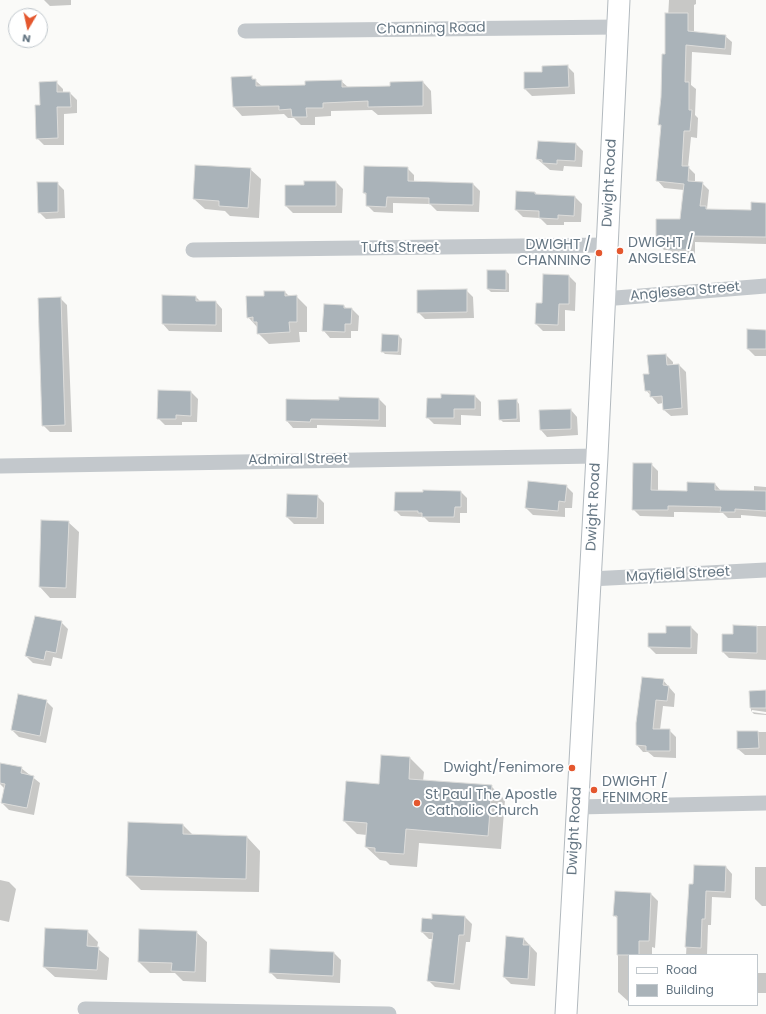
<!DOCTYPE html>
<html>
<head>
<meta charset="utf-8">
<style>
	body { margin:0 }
	#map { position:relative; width:766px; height:1014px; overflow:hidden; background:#fafaf8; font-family:Poppins,sans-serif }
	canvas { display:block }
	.legend { position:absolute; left:628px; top:954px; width:130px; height:52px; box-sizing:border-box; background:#fff; border:1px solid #c1c8cd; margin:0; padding:5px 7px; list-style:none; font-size:12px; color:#657683 }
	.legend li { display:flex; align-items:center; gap:8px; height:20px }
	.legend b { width:20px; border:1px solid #c1c8cd }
	.north { position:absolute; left:8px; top:8px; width:40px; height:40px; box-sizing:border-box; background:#fff; border:1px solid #c1c8cd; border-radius:50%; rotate:189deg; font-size:11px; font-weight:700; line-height:16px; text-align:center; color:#657683 }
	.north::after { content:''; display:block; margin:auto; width:14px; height:18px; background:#e4572e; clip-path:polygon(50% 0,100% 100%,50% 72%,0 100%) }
</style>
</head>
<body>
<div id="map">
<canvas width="766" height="1014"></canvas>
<ul class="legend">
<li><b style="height:5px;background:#fff"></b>Road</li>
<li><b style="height:11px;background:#aab3b9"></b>Building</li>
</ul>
<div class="north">N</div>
</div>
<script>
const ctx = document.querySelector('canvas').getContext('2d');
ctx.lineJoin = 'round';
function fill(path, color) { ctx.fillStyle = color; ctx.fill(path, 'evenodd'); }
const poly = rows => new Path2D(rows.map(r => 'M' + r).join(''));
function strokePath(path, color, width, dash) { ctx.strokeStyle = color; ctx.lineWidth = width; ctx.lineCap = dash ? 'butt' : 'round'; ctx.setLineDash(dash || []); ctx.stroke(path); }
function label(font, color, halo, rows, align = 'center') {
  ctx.font = font + ' Poppins,sans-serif'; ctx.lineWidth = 4; ctx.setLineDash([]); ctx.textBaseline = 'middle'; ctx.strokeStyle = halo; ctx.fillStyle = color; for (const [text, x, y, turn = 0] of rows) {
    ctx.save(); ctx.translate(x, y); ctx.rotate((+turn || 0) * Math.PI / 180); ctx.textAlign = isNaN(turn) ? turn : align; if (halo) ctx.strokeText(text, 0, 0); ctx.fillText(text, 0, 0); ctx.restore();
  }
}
fill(poly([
	[44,0,71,0,71,5,50,6],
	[669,0,696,0,696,4,694,5,694,33,725,36,732,42,731,55,692,52,691,85,696,89,695,115,698,118,697,138,691,137,688,167,695,174,695,182,702,183,709,190,707,209,709,210,752,211,766,204,766,244,695,242,695,256,676,256,670,250,664,250,657,243,681,220,684,190,664,188,658,181,662,127,659,124,666,55],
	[567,66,574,73,575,94,532,96,525,89,543,73],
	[251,77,263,87,306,86,341,81,349,88,391,87,423,82,431,91,432,114,378,115,372,110,331,111,331,116,315,117,315,125,301,125,294,118,288,118,284,114,242,116,234,107,232,78],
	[56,82,63,89,63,93,70,93,77,100,77,113,64,114,64,145,44,145,37,138,41,106],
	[576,144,583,151,582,167,564,166,563,171,550,170,537,159],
	[407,168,414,175,414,182,473,184,480,191,479,212,437,211,430,204,393,203,393,213,374,212,367,205,367,196,364,193],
	[250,169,261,179,259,218,230,216,225,211,205,209,194,199],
	[336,182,343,189,342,213,293,213,286,206,304,186],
	[57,183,64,190,65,218,46,219,39,212],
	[535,192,537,195,575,197,582,204,581,222,564,222,564,225,547,225,540,218,523,217,516,210],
	[506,271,509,274,509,292,491,292,488,289],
	[569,276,576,283,575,311,565,310,565,331,543,331,536,324,537,304,543,304],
	[466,290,473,297,474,318,425,319,418,312],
	[285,292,290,297,296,296,307,307,307,332,299,332,300,342,269,344,258,333,258,328,248,317,265,297],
	[196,297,201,302,216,302,222,309,222,332,169,331,163,324],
	[60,298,67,305,72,432,50,432,43,425],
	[343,305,347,309,352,309,359,316,358,331,351,331,351,338,330,338,324,331],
	[766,331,766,356,755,356,748,349],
	[399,336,402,339,401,355,385,354,382,351],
	[666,355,673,362,673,366,679,365,686,372,688,415,671,416,664,410,663,403,658,404,646,390,650,375],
	[191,392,198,399,197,422,182,422,182,425,165,425,158,418],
	[475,396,481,402,481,416,461,415,461,425,434,424,427,417,442,399],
	[379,399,386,406,386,427,317,425,317,428,293,428,287,421,287,400],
	[516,400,519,404,520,422,503,422,500,419],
	[571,410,577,417,578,435,547,437,541,430],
	[651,464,658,471,658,491,688,492,715,484,721,491,754,491,754,486,766,487,766,517,741,515,741,518,728,518,723,513,681,512,674,512,674,517,640,516,633,509],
	[566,486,573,493,572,508,565,508,565,517,533,515,526,508],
	[461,492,467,498,467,513,460,513,460,523,429,522,424,517,401,516,395,510],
	[317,496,324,503,324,524,294,524,287,517],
	[42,521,68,522,79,532,76,598,50,598,40,587],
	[61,622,68,629,62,659,53,657,51,666,33,663,26,656],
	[734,626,766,626,766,660,729,658,723,652,734,635],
	[691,627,698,634,697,654,656,654,649,647,667,634],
	[663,680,675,694,674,707,663,706,660,730,669,730,676,737,676,758,654,757,648,752,643,752,637,745,637,723],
	[766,691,766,712,752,710,752,712,751,710,750,692],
	[46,701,53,708,46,743,19,737,12,730],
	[752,712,766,714,766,715,754,714],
	[738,732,766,732,766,755,745,755,738,749],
	[410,758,424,772,423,781,491,786,505,800,501,849,419,843,417,867,390,865,386,861,380,860,366,847,367,835,357,834,344,821],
	[21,768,40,783,34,815,9,810,2,803,5,789,0,784,0,775],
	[183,825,193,835,247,837,260,851,259,892,141,890,127,876],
	[695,866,726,867,732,874,731,898,712,897,711,925,708,925,707,955,686,955,690,885,694,885],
	[755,867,766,867,766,906,762,906,755,899],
	[0,880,9,882,16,889,9,922,0,920],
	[616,892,651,894,658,901,655,948,652,947,652,955,629,955,629,1002,618,992,618,919,614,915],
	[465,917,472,924,470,942,466,942,460,990,435,987,428,980,433,939,429,939,422,932,423,919],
	[140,930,196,932,207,942,206,982,183,981,175,973,150,973,139,962],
	[87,931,98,942,97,948,109,958,107,980,55,977,44,967],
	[524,939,537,953,535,986,511,984,504,977],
	[334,953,341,960,340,983,277,979,270,972],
	[757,973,766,973,766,993,757,993]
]), '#0003');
const building = poly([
	[665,13,688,13,688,31,726,35,725,49,686,45,685,82,689,82,689,110,692,110,690,131,684,131,682,166,689,166,688,181,703,182,700,206,706,206,706,209,751,210,751,202,766,203,766,237,689,236,688,250,668,250,668,243,656,243,656,219,680,219,684,184,656,181,661,125,658,125,661,97,662,54,665,54,665,13],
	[568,65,569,87,524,89,524,72,542,72,542,66,568,65],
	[252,76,252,79,256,79,256,86,305,85,305,81,342,80,342,87,390,86,390,82,423,81,423,106,368,107,368,101,323,103,323,108,306,108,307,117,292,117,291,109,279,110,279,106,233,107,231,77,252,76],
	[57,81,57,92,70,92,71,107,57,107,58,138,36,139,35,105,40,105,39,82,57,81],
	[538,141,576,143,575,161,557,160,557,164,542,163,542,160,536,159,538,141],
	[195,165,251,168,248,208,219,206,219,201,193,199,195,165],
	[364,166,408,167,408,181,473,183,473,205,429,204,429,198,387,197,386,207,366,206,366,193,363,193,364,166],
	[304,181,336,181,336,206,285,206,285,185,304,185,304,181],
	[37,182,58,182,58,212,38,213,37,182],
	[516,191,535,192,535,194,575,196,574,216,558,215,558,219,539,218,539,211,515,210,516,191],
	[487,270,506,270,506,290,487,289,487,270],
	[543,274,569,275,569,304,559,304,558,325,535,324,536,303,542,303,543,274],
	[467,289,467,312,417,313,417,290,467,289],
	[264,291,285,291,285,296,297,295,297,322,289,322,290,332,257,334,257,322,253,322,253,317,247,318,246,296,264,296,264,291],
	[162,295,196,296,196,301,216,301,216,325,162,324,162,295],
	[61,297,65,425,42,426,38,298,61,297],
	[324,304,344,305,344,308,352,308,351,324,345,324,345,332,322,331,324,304],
	[747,329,766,330,766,349,747,349,747,329],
	[382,334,399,335,398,352,381,352,382,334],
	[666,354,667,365,679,364,682,408,663,410,662,396,650,397,650,391,645,391,643,374,649,374,647,355,666,354],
	[158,390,191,391,191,416,176,415,176,419,157,419,158,390],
	[441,394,475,395,475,409,454,409,454,418,426,418,427,398,441,398,441,394],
	[339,397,379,398,379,420,311,419,310,422,286,421,286,399,339,400,339,397],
	[517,399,517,419,499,420,498,400,517,399],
	[571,409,571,429,540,430,539,410,571,409],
	[633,463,652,463,651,490,687,491,687,482,715,483,715,490,766,491,766,511,735,509,735,512,720,512,721,507,674,506,668,506,668,510,632,510,633,463],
	[528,481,567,485,565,502,559,501,558,511,525,508,528,481],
	[423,490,461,491,461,507,455,507,454,517,422,517,422,513,418,513,418,511,394,511,395,492,423,492,423,490],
	[287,494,318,495,317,518,286,517,287,494],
	[41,520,69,521,66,588,39,587,41,520],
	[35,616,62,621,56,653,46,651,44,660,25,656,35,616],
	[733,625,757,626,757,653,722,652,722,634,733,634,733,625],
	[666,626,691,626,691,648,648,647,648,633,666,633,666,626],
	[642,677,664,679,663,685,669,686,667,701,656,700,653,729,670,729,670,751,646,751,646,746,636,745,636,723,642,677],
	[766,690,766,708,750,708,749,691,766,690],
	[18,694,47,700,40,736,11,730,18,694],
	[737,731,758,731,759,748,737,749,737,731],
	[381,755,410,757,409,779,492,785,488,836,406,829,404,854,375,852,375,848,365,847,367,823,343,821,346,781,379,784,381,755],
	[0,763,22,767,21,773,34,776,27,808,1,803,5,784,0,783,0,763],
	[128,822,183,824,183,834,247,836,246,879,126,876,128,822],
	[694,865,726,866,725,892,706,891,705,919,702,919,701,948,685,947,689,884,693,884,694,865],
	[615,891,651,893,649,941,639,941,639,955,617,955,617,916,613,916,615,891],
	[432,914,465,916,464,935,459,935,454,984,427,981,433,933,421,932,422,918,432,919,432,914],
	[45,928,88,930,87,946,99,947,97,970,43,967,45,928],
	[139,929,197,931,195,972,171,971,172,963,138,962,139,929],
	[506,936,524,938,523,945,530,945,528,979,503,977,506,936],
	[270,949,334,952,333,976,269,973,270,949]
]);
fill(building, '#aab3b9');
strokePath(building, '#dcdcda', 1);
const secondary = poly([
	[566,1014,597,456,619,0]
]);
strokePath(secondary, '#b3babf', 23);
strokePath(poly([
	[245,31,618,27],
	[193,250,606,245],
	[603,299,766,286],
	[0,466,597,456],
	[590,579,766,570],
	[577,807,766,803],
	[85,1009,389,1014]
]), '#c3c8cc', 15);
strokePath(secondary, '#fff', 21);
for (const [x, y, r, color] of [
	[620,251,4,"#e4572e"],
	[599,253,4,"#e4572e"],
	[572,768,4,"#e4572e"],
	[594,790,4,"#e4572e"],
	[417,803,4,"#e4572e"]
]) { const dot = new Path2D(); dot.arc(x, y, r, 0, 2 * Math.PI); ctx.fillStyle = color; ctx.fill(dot); strokePath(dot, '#fff', 1.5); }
label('14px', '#657683', '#fff', [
	["Channing Road",431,29,-1],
	["Dwight Road",610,183,-87],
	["Tufts Street",400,248],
	["Anglesea Street",685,292,-5],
	["Admiral Street",298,460,-1],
	["Dwight Road",594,507,-87],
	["Mayfield Street",678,575,-3],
	["Dwight Road",575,831,-87]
]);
label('14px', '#657683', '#fff', [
	["DWIGHT /",628,243],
	["ANGLESEA",628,259],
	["DWIGHT /",591,245,"right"],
	["CHANNING",591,261,"right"],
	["Dwight/Fenimore",564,768,"right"],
	["DWIGHT /",602,782],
	["FENIMORE",602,798],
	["St Paul The Apostle",425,795],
	["Catholic Church",425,811]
], 'left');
</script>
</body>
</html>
